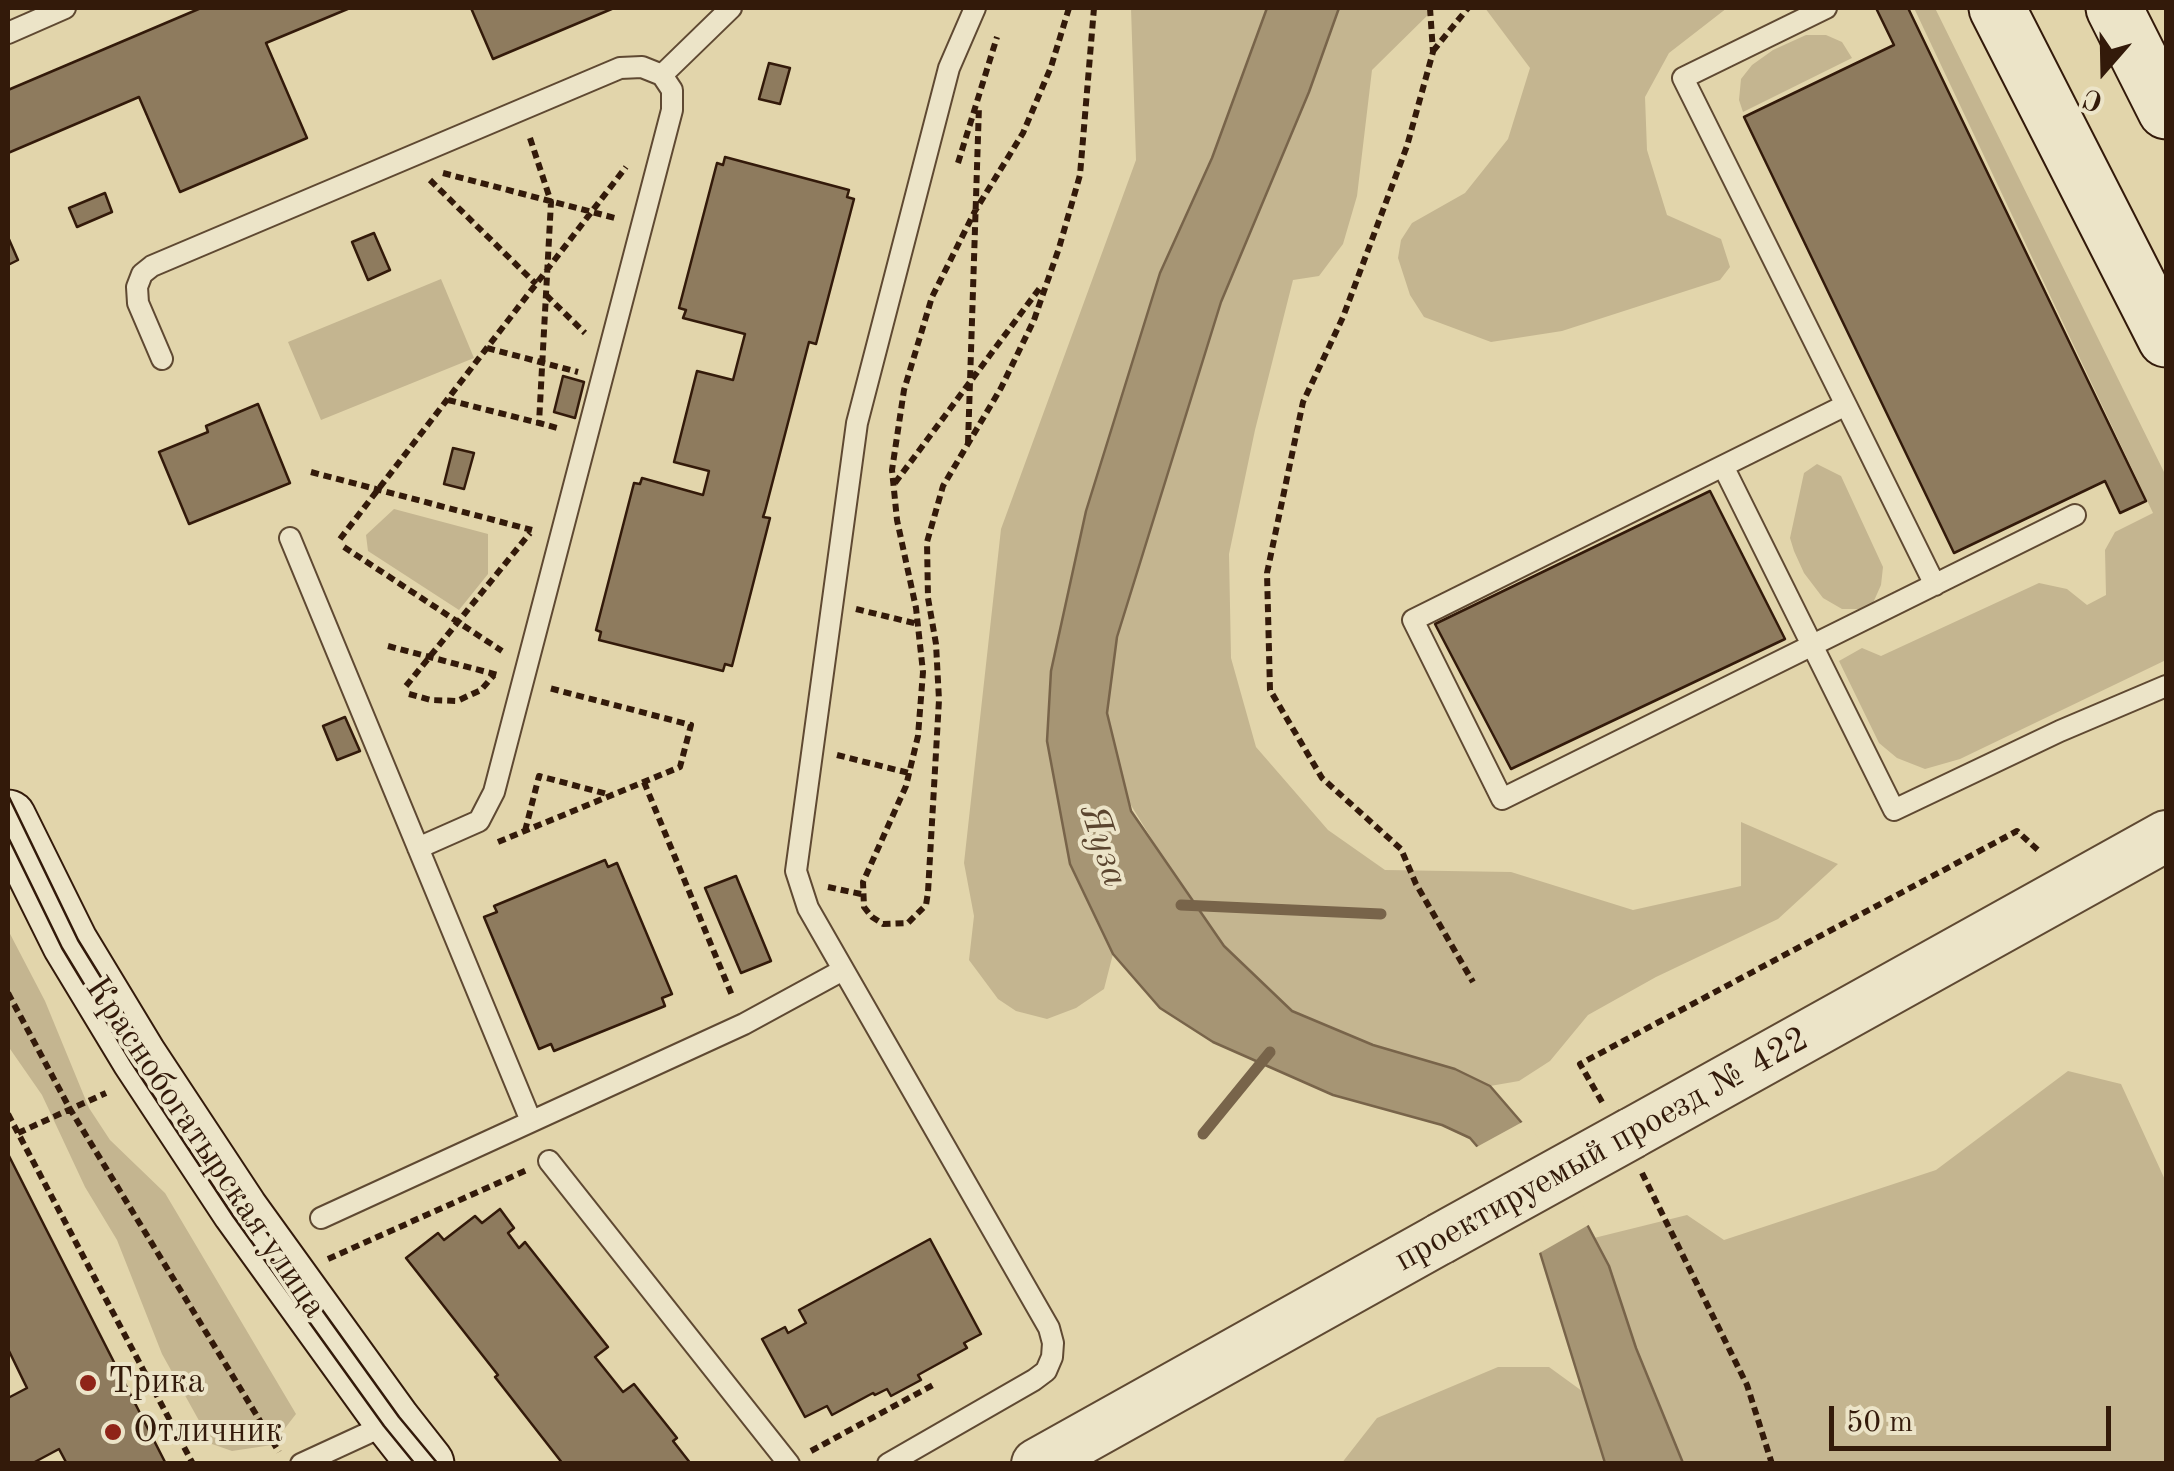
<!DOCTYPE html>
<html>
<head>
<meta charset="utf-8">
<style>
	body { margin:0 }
	#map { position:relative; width:2174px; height:1471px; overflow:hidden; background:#e2d5ab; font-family:"Old Standard TT",serif }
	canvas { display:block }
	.frame { position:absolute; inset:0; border:10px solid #331a0a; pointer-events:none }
	.north { position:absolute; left:2054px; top:20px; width:100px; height:100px; -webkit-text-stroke:8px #ece4c8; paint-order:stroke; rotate:200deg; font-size:28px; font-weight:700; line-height:40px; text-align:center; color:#331a0a }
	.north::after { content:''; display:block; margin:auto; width:35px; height:45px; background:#331a0a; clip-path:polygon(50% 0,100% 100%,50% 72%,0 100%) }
	.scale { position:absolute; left:1829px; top:1406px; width:282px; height:45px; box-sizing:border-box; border:5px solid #331a0a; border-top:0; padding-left:12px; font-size:30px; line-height:35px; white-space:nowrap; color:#331a0a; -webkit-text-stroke:8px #ece4c8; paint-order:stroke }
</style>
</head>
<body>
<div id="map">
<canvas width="2174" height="1471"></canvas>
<div class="frame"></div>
<div class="north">С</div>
<div class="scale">50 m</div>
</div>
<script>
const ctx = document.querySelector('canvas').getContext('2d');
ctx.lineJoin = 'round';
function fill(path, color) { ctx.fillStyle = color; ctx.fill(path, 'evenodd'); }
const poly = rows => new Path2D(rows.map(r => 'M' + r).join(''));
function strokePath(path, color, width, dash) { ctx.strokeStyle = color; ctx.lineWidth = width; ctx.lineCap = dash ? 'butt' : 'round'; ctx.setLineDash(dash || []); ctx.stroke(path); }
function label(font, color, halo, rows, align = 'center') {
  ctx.font = font + ' "Old Standard TT",serif'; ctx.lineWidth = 8; ctx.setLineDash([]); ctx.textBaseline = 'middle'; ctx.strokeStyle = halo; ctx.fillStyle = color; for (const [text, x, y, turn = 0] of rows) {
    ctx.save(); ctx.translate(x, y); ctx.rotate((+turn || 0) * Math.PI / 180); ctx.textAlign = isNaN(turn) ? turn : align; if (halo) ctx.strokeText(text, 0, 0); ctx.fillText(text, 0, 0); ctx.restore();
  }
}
fill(poly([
	[1131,8,1267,8,1212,158,1160,273,1051,671,1047,741,1070,864,1113,954,1104,989,1076,1008,1047,1019,1016,1011,998,999,969,960,974,916,964,863,1001,529,1136,160],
	[1339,8,1435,8,1372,70,1357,196,1343,244,1319,276,1293,280,1255,430,1229,554,1231,658,1256,747,1328,830,1385,870,1511,872,1633,910,1741,886,1741,822,1838,864,1778,919,1656,977,1588,1015,1550,1061,1519,1081,1490,1086,1455,1069,1373,1045,1292,1011,1224,946,1172,872,1129,802,1107,713,1117,637,1221,302,1309,92],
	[1485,8,1727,8,1669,53,1645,97,1647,150,1667,215,1721,239,1730,267,1720,280,1562,331,1491,342,1424,317,1410,295,1398,258,1401,240,1412,223,1465,193,1508,139,1530,68],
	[1914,8,1935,8,2166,476,2166,660,1960,759,1925,769,1897,758,1879,743,1839,661,1862,648,1881,656,2039,583,2067,589,2087,605,2106,595,2105,550,2115,532,2153,513],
	[1806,35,1826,35,1842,42,1852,58,1743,112,1739,100,1741,79,1752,65,1773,50],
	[441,279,474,358,321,420,288,342],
	[1817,464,1841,476,1883,567,1881,585,1873,603,1861,609,1842,609,1823,598,1804,573,1794,551,1790,538,1804,473],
	[394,509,488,534,488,574,459,610,368,551,366,535],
	[8,930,45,1001,89,1108,110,1140,165,1193,296,1414,272,1445,232,1451,212,1444,162,1354,117,1240,85,1187,42,1095,8,1046],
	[2068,1071,2121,1084,2166,1182,2166,1463,1683,1463,1636,1348,1609,1266,1594,1238,1687,1215,1724,1240,1936,1170],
	[1498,1367,1549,1367,1582,1391,1605,1463,1341,1464,1377,1418]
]), '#c4b590');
const water = poly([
	[1267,8,1339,8,1309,92,1221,302,1117,637,1107,713,1131,811,1224,946,1292,1011,1373,1045,1455,1069,1490,1086,1528,1130,1571,1194,1609,1266,1636,1348,1683,1463,1605,1463,1533,1230,1506,1180,1470,1138,1442,1125,1333,1095,1213,1042,1160,1008,1113,954,1070,864,1047,741,1051,671,1086,511,1160,273,1212,158,1267,8]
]);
fill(water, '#a69574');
strokePath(water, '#78644a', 2.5);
fill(poly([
	[1526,1120,1575,1191,1592,1223,1536,1255,1528,1232,1502,1183,1473,1149]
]), '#e2d5ab');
strokePath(poly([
	[1181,905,1381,914],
	[1203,1134,1270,1052]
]), '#78644a', 11);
const building = poly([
	[201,8,350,8,266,43,307,138,180,192,139,97,8,153,8,90,201,8],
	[471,8,614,8,493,59,471,8],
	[1876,8,1908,8,2146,501,2120,513,2105,481,1954,553,1744,117,1894,45,1876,8],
	[769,63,790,68,780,104,759,99,769,63],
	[725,157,849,190,847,197,854,199,816,344,809,342,765,511,763,517,770,518,732,666,725,664,723,671,599,640,601,632,596,630,634,483,640,484,642,478,703,495,709,471,674,462,697,371,733,380,745,334,683,318,686,310,679,308,717,163,723,165,725,157],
	[105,193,112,212,77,227,69,208,105,193],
	[374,233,390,270,368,280,352,242,374,233],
	[8,237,18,260,8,265,8,237],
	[563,376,584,382,575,418,554,412,563,376],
	[258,404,290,483,189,524,159,452,208,432,206,426,258,404],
	[453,448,474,453,464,489,444,484,453,448],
	[1710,491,1785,639,1511,769,1435,624,1710,491],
	[345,717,360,751,337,760,323,726,345,717],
	[605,860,608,867,617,863,672,994,662,998,665,1006,554,1051,551,1044,539,1049,484,917,497,912,494,906,605,860],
	[736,876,771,961,741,973,705,888,736,876],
	[8,1154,44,1225,166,1464,67,1464,59,1449,31,1464,8,1464,8,1398,27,1388,8,1349,8,1154],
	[500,1209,514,1228,508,1233,519,1248,525,1242,608,1347,595,1357,623,1392,634,1384,677,1438,673,1441,691,1464,563,1464,495,1377,498,1375,406,1258,438,1233,444,1240,475,1216,482,1223,500,1209],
	[930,1239,981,1334,964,1343,967,1348,918,1375,921,1380,891,1396,887,1389,875,1395,873,1393,832,1415,827,1406,805,1417,762,1339,785,1327,788,1333,806,1323,799,1310,930,1239]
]);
fill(building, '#8e7b5e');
strokePath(building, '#331a0a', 2.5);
const service = poly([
	[1826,8,1683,78,1846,405,1723,466,1894,810,2060,731,2166,686],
	[8,33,65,8],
	[662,75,731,8],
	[162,359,138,303,137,287,142,274,152,266,620,68,642,67,662,75,672,90,672,110,494,792,479,821,418,848],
	[1846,405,1935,585],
	[1723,466,1413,620,1502,799,2075,515],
	[290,538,531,1121],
	[549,1161,789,1464],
	[321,1218,744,1024,843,970],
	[301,1464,390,1423],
	[888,1464,1034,1380,1046,1371,1052,1357,1053,1343,1049,1328,808,908,796,871,857,423,949,68,975,8]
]);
const tertiary = poly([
	[1632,1133,2166,836],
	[1037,1464,1440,1239]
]);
const secondary = poly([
	[1997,8,2166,339],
	[2114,8,2166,111],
	[8,818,70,943,139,1057,240,1210,393,1422,426,1464]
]);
strokePath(service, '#5f4932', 24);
strokePath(tertiary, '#5f4932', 54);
strokePath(secondary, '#331a0a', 59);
strokePath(poly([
	[1069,8,1051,67,1023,133,975,211,932,297,904,390,892,470,897,520,916,608,923,672,918,736,906,786,863,882,864,907,872,917,883,924,908,923,926,905,928,892,939,700,936,644,928,598,927,542,943,486,1001,388,1034,320,1059,248,1080,175,1094,8],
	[1430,8,1433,52,1407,146,1343,317,1303,402,1267,573,1270,690,1322,778,1401,849,1416,884,1473,982],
	[1433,51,1468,8],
	[530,138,551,202,539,423,561,429],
	[958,163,997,37],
	[443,173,615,218],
	[430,180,536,284],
	[546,295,585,333],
	[487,348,578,372],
	[448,400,539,423],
	[968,443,979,106],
	[311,472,532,530],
	[895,483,1042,285],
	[340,539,626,167],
	[344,547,502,651],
	[856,609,918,624],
	[388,646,498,675],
	[406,686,530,533],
	[409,694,431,700,457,701,481,690,494,675],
	[837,755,909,773],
	[644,782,733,998],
	[525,831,539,776,611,795],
	[498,842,680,767,691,725,549,688],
	[828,887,861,894],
	[8,993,70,1109,279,1452],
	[1602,1102,1580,1064,2017,831,2040,852],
	[8,1114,193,1464],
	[18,1133,106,1093],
	[1642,1173,1747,1385,1772,1464],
	[328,1259,527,1170],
	[811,1451,933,1385]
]), '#331a0a', 6, [8, 5]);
strokePath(service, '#ece4c8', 20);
strokePath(tertiary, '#ece4c8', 50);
strokePath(secondary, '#ece4c8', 55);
strokePath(poly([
	[8,795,78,940,147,1052,272,1240,399,1417,438,1464],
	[8,837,62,948,131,1062,233,1216,384,1426,415,1464]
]), '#331a0a', 2.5);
const tertiaryBridge = poly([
	[1440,1239,1632,1133]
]);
strokePath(tertiaryBridge, '#5f4932', 54, []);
strokePath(tertiaryBridge, '#ece4c8', 50);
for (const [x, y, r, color] of [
	[88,1383,10,"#8f2418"],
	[113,1432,10,"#8f2418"]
]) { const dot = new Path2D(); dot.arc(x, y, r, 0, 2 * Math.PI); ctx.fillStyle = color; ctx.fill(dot); strokePath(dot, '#ece4c8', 4); }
label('35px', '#331a0a', '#ece4c8', [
	["Краснобогатырская улица",205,1148,56],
	["проектируемый проезд № 422",1602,1150,-29]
]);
label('35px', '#331a0a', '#ece4c8', [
	["Трика",108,1383],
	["Отличник",133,1432]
], 'left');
label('italic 38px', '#5b452f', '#ece4c8', [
	["Яуза",1103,846,72]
]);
</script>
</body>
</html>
